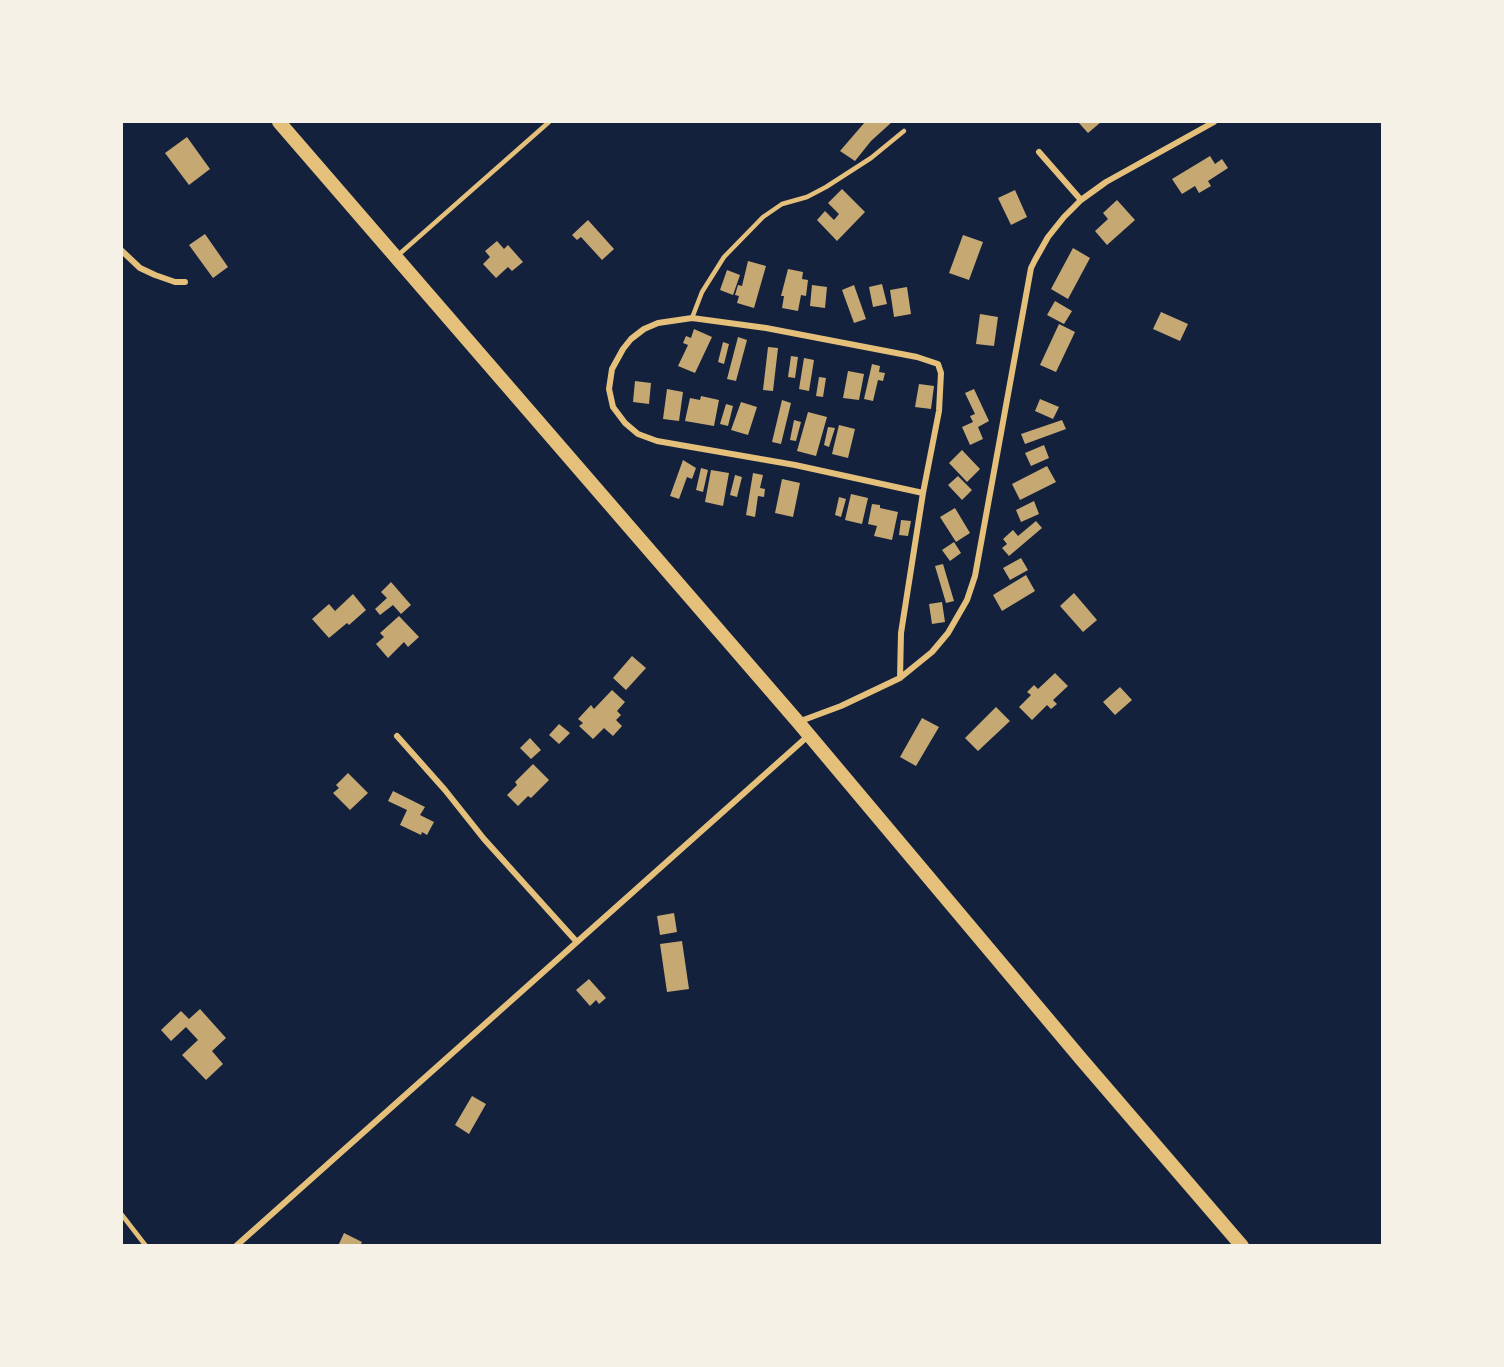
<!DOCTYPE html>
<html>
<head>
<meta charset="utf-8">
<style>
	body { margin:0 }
	#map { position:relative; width:1504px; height:1367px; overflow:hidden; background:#14213d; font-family:Lato,sans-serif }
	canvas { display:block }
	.frame { position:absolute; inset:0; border:123px solid #f6f1e7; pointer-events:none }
</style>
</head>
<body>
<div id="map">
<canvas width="1504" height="1367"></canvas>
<div class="frame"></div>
</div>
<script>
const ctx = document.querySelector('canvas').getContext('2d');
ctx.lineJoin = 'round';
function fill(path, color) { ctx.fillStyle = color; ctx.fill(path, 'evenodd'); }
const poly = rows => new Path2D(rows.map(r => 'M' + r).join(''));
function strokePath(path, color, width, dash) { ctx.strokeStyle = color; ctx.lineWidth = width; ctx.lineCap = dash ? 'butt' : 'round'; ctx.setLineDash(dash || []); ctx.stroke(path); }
fill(poly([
	[865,122,892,122,871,141,855,161,840,151],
	[1078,122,1101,122,1088,133],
	[187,137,210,169,189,185,165,153],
	[1210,156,1215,164,1222,159,1228,168,1208,181,1211,186,1199,193,1195,186,1182,194,1172,179],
	[842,189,865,212,837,241,817,220,825,211,834,220,839,214,828,203],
	[1015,190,1027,217,1011,225,998,198],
	[1117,200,1135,220,1107,245,1095,231,1108,219,1103,213],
	[588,220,614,249,602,260,581,237,577,240,572,235],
	[205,234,228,267,213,278,189,245],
	[963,235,983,242,969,280,949,273],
	[497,241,504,249,508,245,523,262,512,271,508,267,496,278,483,264,490,257,485,251],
	[1073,248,1090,258,1068,299,1051,289],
	[748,261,766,266,754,308,737,303,739,296,735,295,738,285,742,286],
	[788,269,803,272,802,279,808,280,806,296,801,295,798,311,782,308,784,296,781,296],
	[727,270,740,275,733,295,720,290],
	[882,284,887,304,873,307,869,287],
	[812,285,827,287,825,308,810,306],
	[854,285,866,319,854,323,842,290],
	[907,287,911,314,894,317,890,290],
	[1055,301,1072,311,1064,324,1047,315],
	[1161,312,1188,324,1180,341,1153,329],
	[980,314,998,317,994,346,976,344],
	[1059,324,1075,332,1056,372,1040,365],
	[694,329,712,337,695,373,678,366,688,345,683,343,686,336,691,338],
	[738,337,747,340,736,381,727,379],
	[723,342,729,344,724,364,718,362],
	[768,347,778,348,773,391,763,390],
	[791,356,798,357,795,378,788,377],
	[804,358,814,360,809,391,799,389],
	[872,364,880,366,879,372,885,373,883,381,878,380,873,401,864,399],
	[848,371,864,374,859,400,843,398],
	[819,377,826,378,823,397,816,396],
	[635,381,651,383,649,404,633,402],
	[919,384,934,386,931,409,915,407],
	[667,389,683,392,679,421,663,419],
	[974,389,989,421,978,427,983,439,970,445,962,427,973,422,970,416,975,414,965,393],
	[701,396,719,400,714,426,685,421,690,398,700,400],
	[1040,399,1059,407,1053,419,1035,411],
	[782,400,791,403,781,444,772,442],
	[741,402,757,407,748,435,731,430],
	[726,404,733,406,728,426,720,424],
	[808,412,827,417,816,456,797,451],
	[794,420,801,422,796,441,790,440],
	[1062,420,1066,429,1025,444,1021,434],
	[839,425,855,429,848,458,832,454],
	[828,427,835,428,829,447,824,445],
	[1044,445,1049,458,1031,466,1025,453],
	[962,450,980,469,967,482,949,463],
	[683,460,696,468,692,479,687,477,679,499,670,496],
	[1047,466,1056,482,1020,500,1012,484],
	[701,468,708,470,703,492,696,490],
	[711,470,729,473,723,506,705,502],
	[753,473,763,475,760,488,765,489,764,497,758,496,755,517,746,515],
	[735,475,742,477,737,497,730,495],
	[958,476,972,490,962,500,948,485],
	[782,479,800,483,793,517,775,513],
	[851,494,868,498,862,524,845,520],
	[839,497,846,499,841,517,835,515],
	[1034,501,1039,514,1021,522,1016,510],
	[872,504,880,505,880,508,898,512,892,540,874,536,877,526,868,524],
	[955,508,970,533,956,542,940,517],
	[901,520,911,521,908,536,899,535],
	[1036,521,1042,528,1009,556,1002,548,1007,544,1003,539,1013,530,1018,536],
	[954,542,961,553,950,561,942,550],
	[1021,558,1028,570,1010,580,1003,568],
	[943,564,954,601,946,603,935,566],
	[1026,575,1035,591,1002,611,993,595],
	[391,582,411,605,401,614,393,605,380,615,375,609,387,598,381,592],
	[1074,593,1097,620,1083,632,1060,606],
	[353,594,366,610,349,625,347,623,329,638,312,619,329,604,335,611],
	[942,602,945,622,932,624,929,604],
	[399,616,419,637,408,647,404,642,388,658,376,644,384,637,380,633],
	[632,656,646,668,626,690,613,678],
	[1055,673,1068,686,1053,700,1057,704,1051,709,1047,705,1032,720,1019,707,1031,695,1027,692,1034,685,1038,689],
	[1120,687,1132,700,1115,715,1103,702],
	[612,690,625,702,617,711,621,715,616,720,622,726,613,736,604,728,593,739,579,726,583,723,578,719,591,705,594,709],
	[996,707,1010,721,978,751,965,738],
	[922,718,939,727,916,766,900,757],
	[559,724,570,733,559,744,549,735],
	[530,738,541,750,531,759,520,748],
	[533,764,549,780,531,798,528,796,518,806,507,795,517,785,515,782],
	[348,773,368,793,350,810,333,793,339,788,336,785],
	[393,791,425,807,420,815,434,822,427,835,422,832,421,835,400,825,407,810,388,801],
	[674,913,677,932,660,935,657,916],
	[682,941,689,989,667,992,660,944],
	[589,979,606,998,599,1004,596,1000,590,1006,576,990],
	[200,1009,226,1038,212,1051,223,1064,206,1080,182,1055,198,1040,186,1027,171,1041,161,1030,181,1011,189,1019],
	[472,1096,486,1104,469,1134,455,1125],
	[344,1233,362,1242,360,1246,338,1246]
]), '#c6a872');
strokePath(poly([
	[396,257,549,122],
	[692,318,702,292,724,257,763,217,782,204,807,197,826,187,871,158,904,131],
	[122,1215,146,1246]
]), '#e5c07b', 4.5);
strokePath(poly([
	[1039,152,1081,200],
	[122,251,140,268,155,275,175,282,185,282],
	[900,678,901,633,923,493,939,411,941,373,938,364,917,357,766,328,692,318,658,323,644,329,631,339,623,349,612,369,609,389,613,407,625,423,638,434,657,441,795,465,923,493],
	[798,722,841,706,900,678,932,652,948,633,967,600,975,576,1031,268,1035,260,1048,237,1064,217,1081,200,1106,182,1214,122],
	[397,736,445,790,484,839,576,941],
	[236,1246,808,736]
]), '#e5c07b', 6);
strokePath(poly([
	[279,122,798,722,1082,1060,1242,1246]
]), '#e5c07b', 14);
</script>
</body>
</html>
